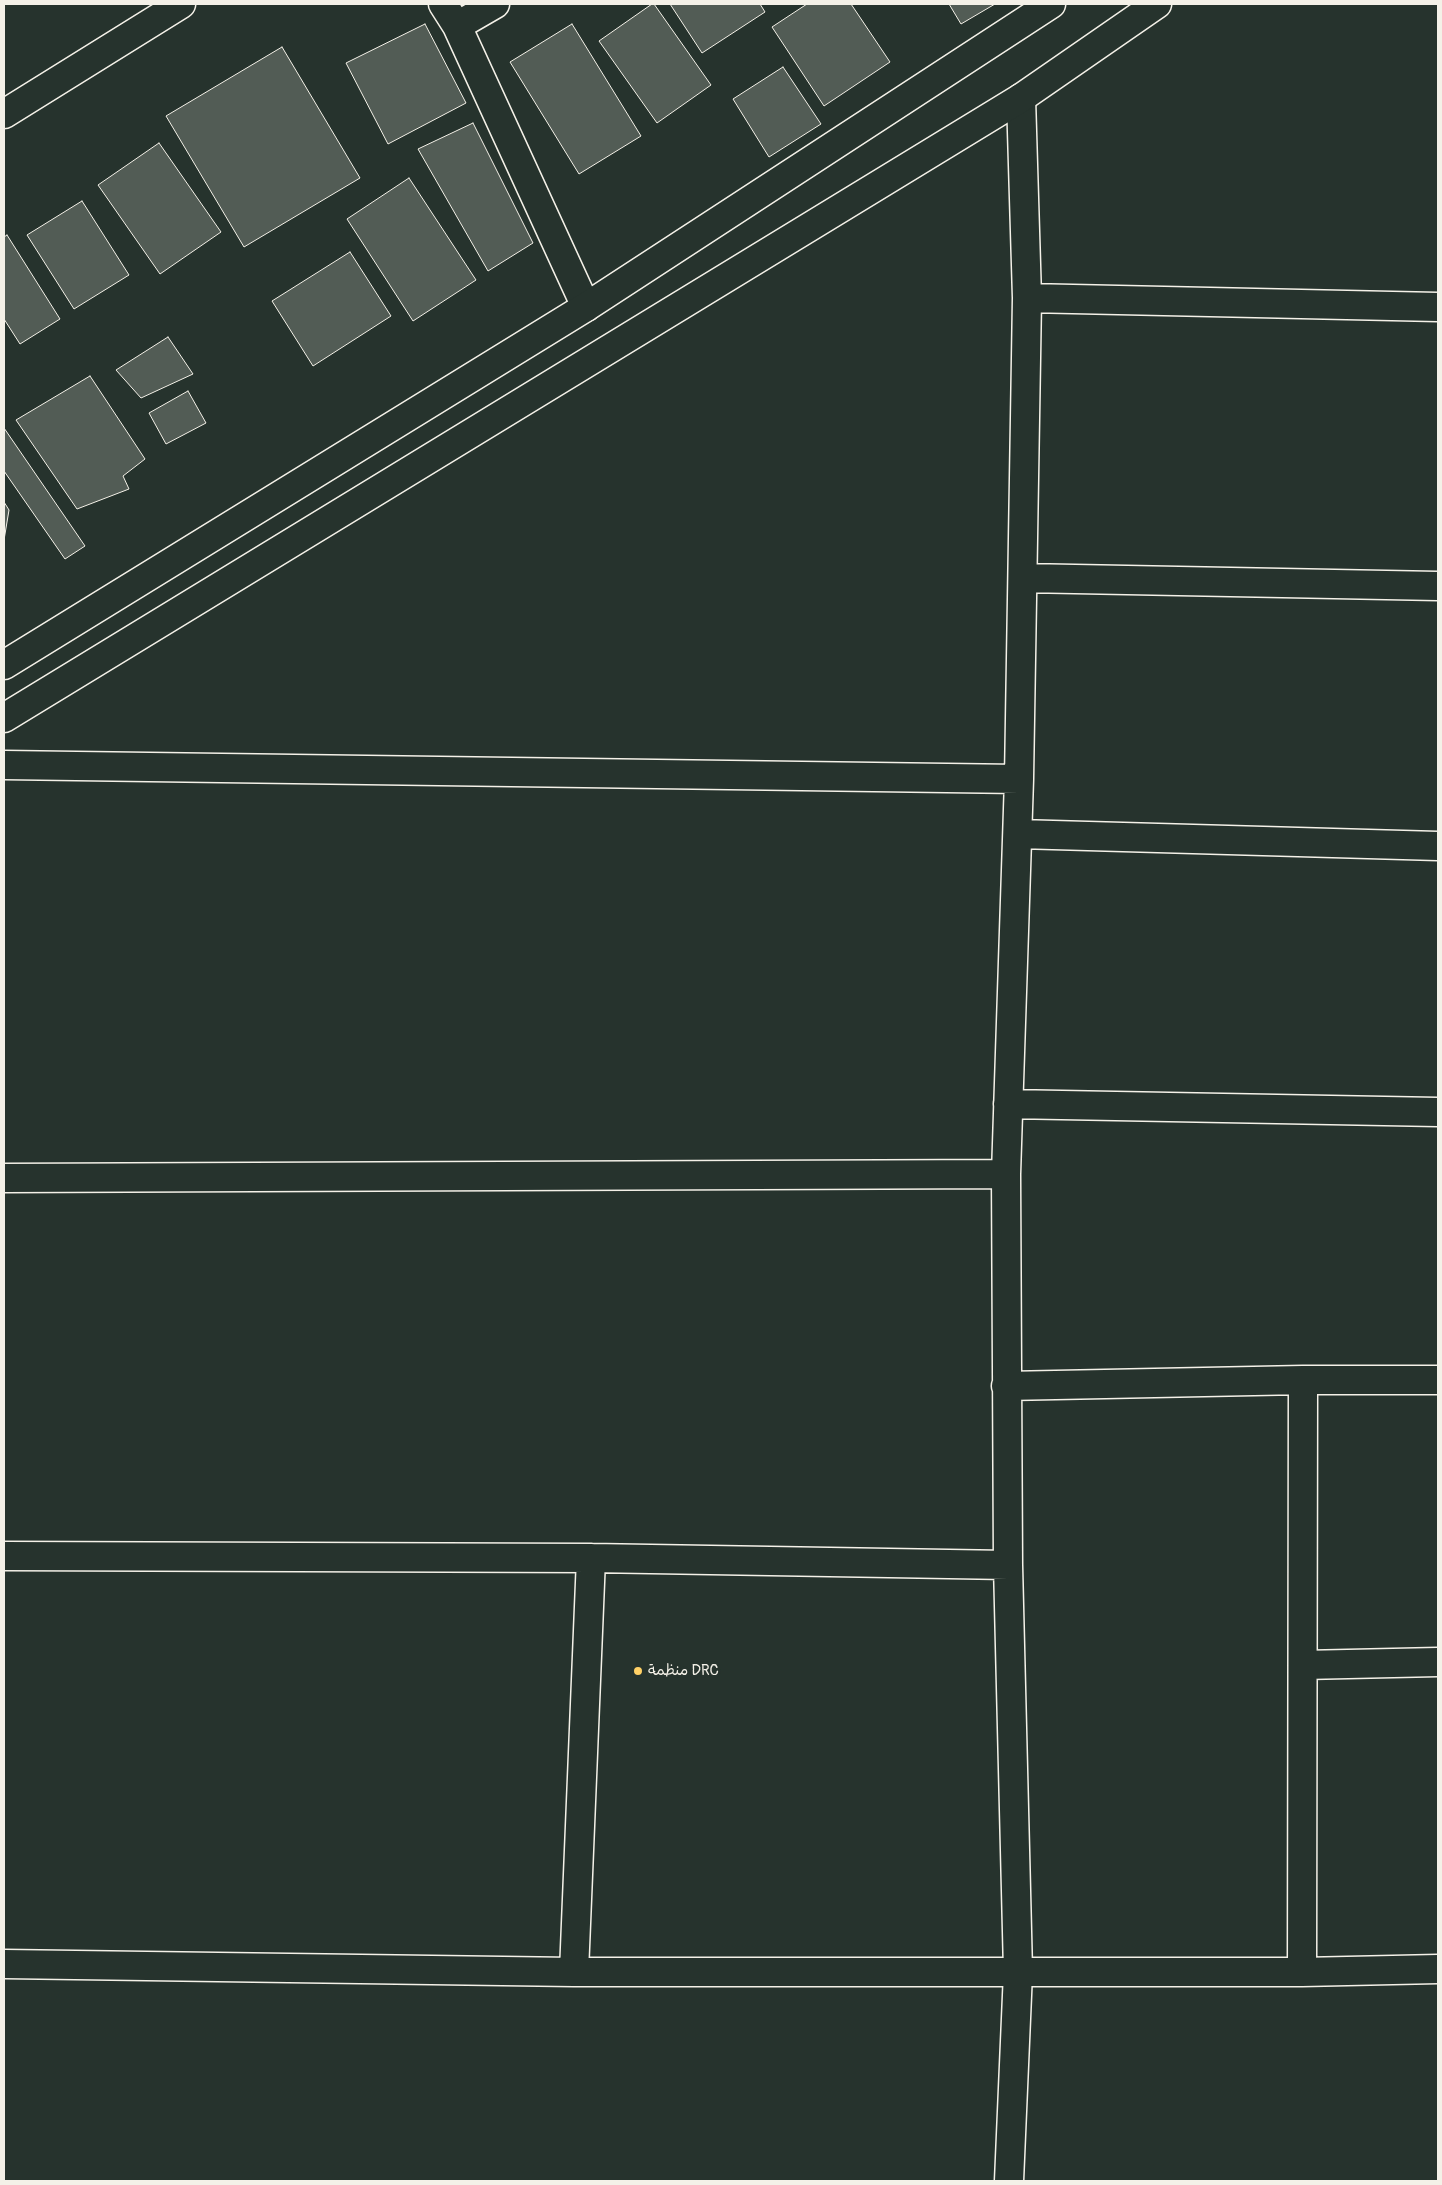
<!DOCTYPE html>
<html>
<head>
<meta charset="utf-8">
<style>
	body { margin:0 }
	#map { position:relative; width:1442px; height:2185px; overflow:hidden; background:#26332d; font-family:Pangolin,sans-serif }
	canvas { display:block }
	.frame { position:absolute; inset:0; border:5px solid #f4f1e8; pointer-events:none }
</style>
</head>
<body>
<div id="map">
<canvas width="1442" height="2185"></canvas>
<div class="frame"></div>
</div>
<script>
const ctx = document.querySelector('canvas').getContext('2d');
ctx.lineJoin = 'round';
function fill(path, color) { ctx.fillStyle = color; ctx.fill(path, 'evenodd'); }
const poly = rows => new Path2D(rows.map(r => 'M' + r).join(''));
function strokePath(path, color, width, dash) { ctx.strokeStyle = color; ctx.lineWidth = width; ctx.lineCap = dash ? 'butt' : 'round'; ctx.setLineDash(dash || []); ctx.stroke(path); }
function label(font, color, halo, rows, align = 'center') {
  ctx.font = font + ' Pangolin,"Playpen Sans Arabic",sans-serif'; ctx.lineWidth = 5; ctx.setLineDash([]); ctx.textBaseline = 'middle'; ctx.strokeStyle = halo; ctx.fillStyle = color; for (const [text, x, y, turn = 0] of rows) {
    ctx.save(); ctx.translate(x, y); ctx.rotate((+turn || 0) * Math.PI / 180); ctx.textAlign = isNaN(turn) ? turn : align; if (halo) ctx.strokeText(text, 0, 0); ctx.fillText(text, 0, 0); ctx.restore();
  }
}
const building = poly([
	[652,4,654,4,711,85,657,123,599,41,652,4],
	[670,4,760,4,765,12,702,53,670,4],
	[807,4,851,4,890,62,824,106,772,27,807,4],
	[949,4,995,4,961,24,949,4],
	[425,24,466,103,388,144,346,63,425,24],
	[572,24,641,136,579,174,510,62,572,24],
	[282,47,360,178,244,247,166,116,282,47],
	[783,67,821,124,769,157,733,99,783,67],
	[473,123,533,243,488,271,418,149,473,123],
	[159,143,221,232,160,274,98,185,159,143],
	[409,178,476,280,413,321,347,219,409,178],
	[82,201,129,275,74,309,27,235,82,201],
	[7,235,60,319,20,344,4,319,4,237,7,235],
	[350,252,391,316,313,366,272,301,350,252],
	[168,337,193,374,141,398,116,370,168,337],
	[90,376,145,459,123,476,129,489,77,509,16,420,90,376],
	[188,391,206,423,166,444,149,413,188,391],
	[4,428,85,546,65,559,4,471,4,428],
	[4,502,9,510,4,540,4,502]
]);
fill(building, '#525c55');
strokePath(building, '#f4f1e8', 1);
const minor = poly([
	[443,4,457,26,586,307],
	[457,26,495,4],
	[4,114,181,4],
	[1027,298,1438,307],
	[1023,578,1438,586],
	[4,765,1019,779],
	[1018,834,1438,846],
	[1008,1104,1438,1112],
	[4,1178,1006,1174],
	[1006,1386,1303,1380],
	[4,1556,591,1558,1008,1565],
	[1303,1665,1438,1662],
	[4,1964,574,1972,1302,1972,1438,1969],
	[574,1972,591,1558],
	[1302,1972,1303,1380,1438,1380],
	[1009,2181,1018,1972,1008,1565,1006,1174,1019,779,1027,298,1021,98]
]);
const tertiary = poly([
	[4,665,586,307,1051,4],
	[4,718,1021,98,1157,4]
]);
strokePath(minor, '#f4f1e8', 31);
strokePath(tertiary, '#f4f1e8', 31);
strokePath(minor, '#26332d', 28);
strokePath(tertiary, '#26332d', 28);
for (const [x, y, r, color] of [
	[638,1671,5,"#ffd166"]
]) { const dot = new Path2D(); dot.arc(x, y, r, 0, 2 * Math.PI); ctx.fillStyle = color; ctx.fill(dot); strokePath(dot, '#26332d', 2); }
label('15px', '#f4f1e8', '#26332d', [
	["منظمة DRC",648,1671]
], 'left');
</script>
</body>
</html>
